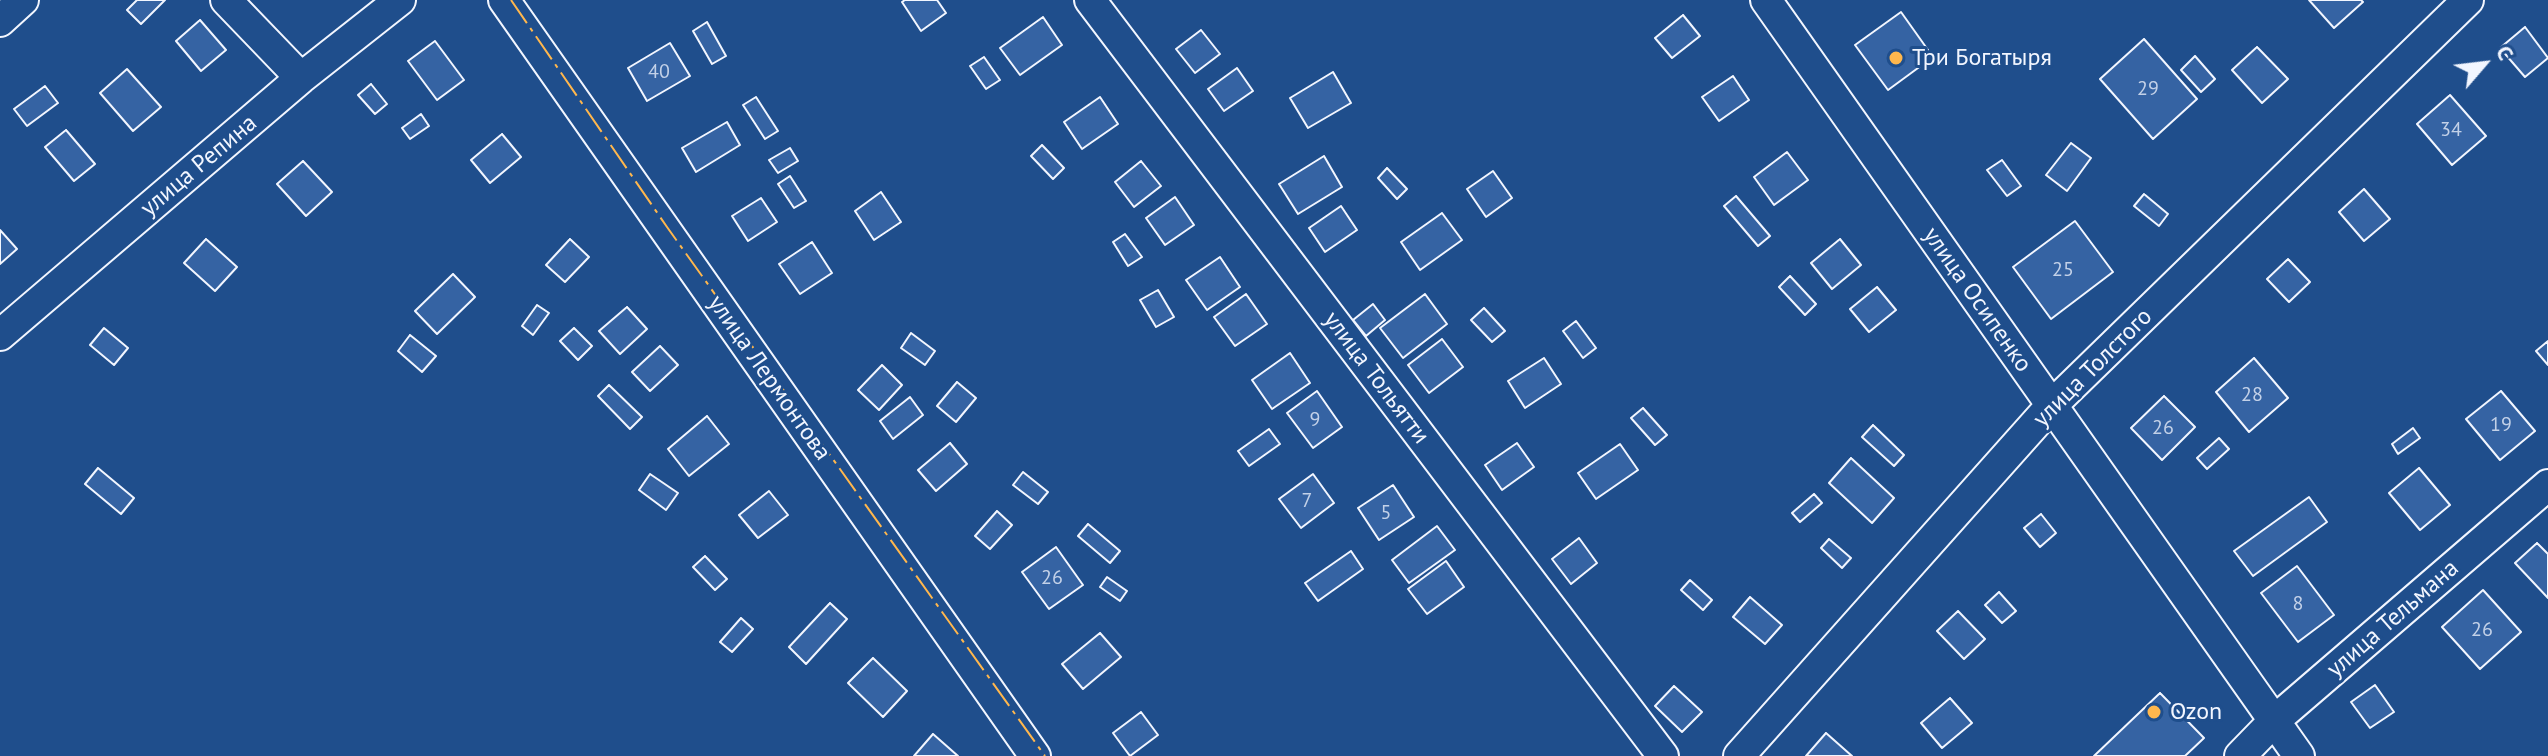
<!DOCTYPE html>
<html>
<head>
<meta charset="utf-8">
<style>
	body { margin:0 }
	#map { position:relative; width:2548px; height:756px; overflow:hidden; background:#1f4e8c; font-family:"PT Sans",sans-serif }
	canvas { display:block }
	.north { position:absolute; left:2444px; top:24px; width:80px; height:80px; -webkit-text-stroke:6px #1f4e8c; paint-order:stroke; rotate:62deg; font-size:22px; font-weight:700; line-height:32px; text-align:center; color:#f2f6ff }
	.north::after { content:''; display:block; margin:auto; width:28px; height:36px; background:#f2f6ff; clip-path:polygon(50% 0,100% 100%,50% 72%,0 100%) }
</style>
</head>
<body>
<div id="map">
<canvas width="2548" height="756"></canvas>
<div class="north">С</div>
</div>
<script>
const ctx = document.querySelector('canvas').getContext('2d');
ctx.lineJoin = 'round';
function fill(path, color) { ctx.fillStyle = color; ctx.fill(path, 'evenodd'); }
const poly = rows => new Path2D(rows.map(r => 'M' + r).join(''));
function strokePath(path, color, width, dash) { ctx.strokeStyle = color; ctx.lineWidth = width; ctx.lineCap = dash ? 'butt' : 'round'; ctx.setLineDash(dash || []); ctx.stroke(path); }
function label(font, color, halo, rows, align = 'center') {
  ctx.font = font + ' "PT Sans",sans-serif'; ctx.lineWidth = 6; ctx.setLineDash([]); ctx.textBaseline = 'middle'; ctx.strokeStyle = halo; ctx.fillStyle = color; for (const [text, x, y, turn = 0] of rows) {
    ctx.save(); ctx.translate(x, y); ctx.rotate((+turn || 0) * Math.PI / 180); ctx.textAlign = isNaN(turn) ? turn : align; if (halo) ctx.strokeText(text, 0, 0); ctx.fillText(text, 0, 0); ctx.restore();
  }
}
const building = poly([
	[137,0,165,0,141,24,127,10,137,0],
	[905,0,937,0,946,13,921,31,902,2,905,0],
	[2309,0,2361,0,2363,2,2334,28,2309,0],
	[1901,12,1933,57,1888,90,1855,45,1901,12],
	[1683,15,1700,36,1672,58,1655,38,1683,15],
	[1043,17,1062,45,1020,75,1000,48,1043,17],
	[200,20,226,50,201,71,176,41,200,20],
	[707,22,726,56,712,64,693,31,707,22],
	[2525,27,2548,58,2525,77,2500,48,2525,27],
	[1201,30,1220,54,1195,73,1176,49,1201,30],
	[2144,39,2197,99,2153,139,2100,79,2144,39],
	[435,41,464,80,437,100,408,61,435,41],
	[670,43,690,76,647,101,628,68,670,43],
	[2257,47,2288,79,2262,103,2232,70,2257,47],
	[2195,56,2215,79,2201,92,2181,70,2195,56],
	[984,57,1000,80,986,89,970,66,984,57],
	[1237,68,1253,91,1224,111,1208,89,1237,68],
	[127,69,161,107,133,131,100,93,127,69],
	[1333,72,1351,103,1308,128,1290,98,1333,72],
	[1733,76,1749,100,1719,121,1702,97,1733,76],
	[371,84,387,104,375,114,358,95,371,84],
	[45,86,58,103,27,126,14,109,45,86],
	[2450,95,2486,136,2452,165,2417,124,2450,95],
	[756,97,778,131,765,139,743,105,756,97],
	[1100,97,1118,124,1082,149,1064,122,1100,97],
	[421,114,429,126,410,139,402,128,421,114],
	[727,122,740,145,696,172,682,148,727,122],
	[66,130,95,164,74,181,45,147,66,130],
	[502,134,521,157,490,183,471,160,502,134],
	[2071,143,2091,158,2067,191,2046,175,2071,143],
	[1042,145,1064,168,1053,179,1031,156,1042,145],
	[790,148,798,161,778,173,769,160,790,148],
	[1787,152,1808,180,1774,205,1754,177,1787,152],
	[1324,156,1342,187,1298,214,1279,184,1324,156],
	[2002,160,2021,186,2007,196,1987,170,2002,160],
	[303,161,332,192,306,216,277,184,303,161],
	[1141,161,1161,186,1134,207,1115,182,1141,161],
	[1387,168,1407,189,1397,199,1378,178,1387,168],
	[1493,171,1512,198,1486,217,1467,189,1493,171],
	[790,176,806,201,794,208,778,184,790,176],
	[2364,189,2390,219,2364,241,2339,212,2364,189],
	[881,192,901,222,874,240,855,211,881,192],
	[2144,194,2168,214,2159,226,2134,206,2144,194],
	[1736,196,1770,236,1758,246,1724,206,1736,196],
	[1175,197,1194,225,1165,245,1146,218,1175,197],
	[761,198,777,222,748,241,732,216,761,198],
	[1341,206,1357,230,1325,252,1309,228,1341,206],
	[1442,213,1462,240,1420,270,1401,242,1442,213],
	[2075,221,2113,272,2051,319,2013,267,2075,221],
	[0,230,17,249,0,264,0,230],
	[1125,234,1142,257,1128,266,1113,242,1125,234],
	[206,239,237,267,215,291,184,263,206,239],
	[570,239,589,257,565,282,546,265,570,239],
	[1840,239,1861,265,1832,289,1811,263,1840,239],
	[812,242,832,273,800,294,779,264,812,242],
	[1220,257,1240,287,1207,310,1186,280,1220,257],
	[2288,259,2310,282,2289,302,2267,279,2288,259],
	[453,274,475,297,437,334,415,311,453,274],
	[1790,276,1816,304,1805,315,1779,287,1790,276],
	[1877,287,1896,310,1869,332,1850,309,1877,287],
	[1158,290,1174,317,1156,327,1140,300,1158,290],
	[1246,294,1267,324,1235,346,1214,317,1246,294],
	[1425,294,1447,324,1403,358,1380,328,1425,294],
	[1373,304,1385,320,1366,336,1353,320,1373,304],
	[537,305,549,313,533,335,522,326,537,305],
	[627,307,647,329,620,354,599,331,627,307],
	[1484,308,1505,331,1492,342,1471,320,1484,308],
	[1576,321,1596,348,1583,358,1563,331,1576,321],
	[104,328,128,348,114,365,90,345,104,328],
	[574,328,592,346,578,360,560,341,574,328],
	[911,333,935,351,925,365,901,348,911,333],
	[410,335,436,356,422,372,398,351,410,335],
	[1442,339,1463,367,1429,393,1408,365,1442,339],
	[2548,341,2548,365,2536,351,2548,341],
	[660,346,678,365,650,391,632,372,660,346],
	[1290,353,1310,383,1272,409,1252,380,1290,353],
	[1544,358,1561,384,1525,408,1508,381,1544,358],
	[2254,358,2288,398,2249,432,2216,392,2254,358],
	[882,365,902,385,879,410,858,390,882,365],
	[957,382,976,398,956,422,937,406,957,382],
	[609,385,642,417,630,429,598,396,609,385],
	[1317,391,1342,427,1313,448,1287,413,1317,391],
	[2501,391,2535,431,2500,460,2466,419,2501,391],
	[2164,396,2195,427,2162,460,2131,428,2164,396],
	[910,397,923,415,893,439,880,421,910,397],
	[1643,408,1667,435,1655,445,1631,418,1643,408],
	[707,416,729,444,689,476,668,449,707,416],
	[1873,425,1904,455,1894,466,1862,437,1873,425],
	[2413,428,2420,438,2398,454,2392,444,2413,428],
	[1269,429,1280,444,1249,466,1238,451,1269,429],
	[2219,438,2229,449,2207,469,2197,458,2219,438],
	[950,443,967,464,936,491,918,470,950,443],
	[1517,443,1534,467,1502,490,1485,465,1517,443],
	[1620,444,1638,470,1596,499,1578,473,1620,444],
	[1851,458,1894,498,1872,523,1829,483,1851,458],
	[98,468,134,498,121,514,85,484,98,468],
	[2419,468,2450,505,2420,530,2389,493,2419,468],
	[1023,472,1048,492,1038,504,1013,485,1023,472],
	[650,474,678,493,666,510,639,490,650,474],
	[1313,474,1334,503,1301,528,1279,499,1313,474],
	[1393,485,1414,517,1379,540,1358,508,1393,485],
	[769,491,788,515,758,538,739,515,769,491],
	[1814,494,1822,503,1800,522,1792,513,1814,494],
	[2309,497,2327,522,2253,576,2234,551,2309,497],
	[997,511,1012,525,990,549,975,536,997,511],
	[2041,514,2056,533,2040,547,2024,528,2041,514],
	[1088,524,1120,551,1110,563,1078,536,1088,524],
	[1437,526,1455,550,1409,583,1392,560,1437,526],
	[1579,538,1597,563,1571,584,1552,559,1579,538],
	[1829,539,1851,558,1842,568,1821,548,1829,539],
	[2537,543,2548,554,2548,598,2515,563,2537,543],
	[1056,547,1083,585,1049,609,1022,572,1056,547],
	[1351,551,1363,569,1318,601,1305,583,1351,551],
	[705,556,727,579,715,590,693,567,705,556],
	[1446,561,1464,587,1427,614,1408,589,1446,561],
	[2297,566,2334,615,2298,642,2261,593,2297,566],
	[1107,577,1127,591,1120,601,1100,587,1107,577],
	[1690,580,1712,600,1703,610,1681,590,1690,580],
	[2483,590,2521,632,2480,669,2442,627,2483,590],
	[1999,592,2016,611,2002,623,1985,605,1999,592],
	[1750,597,1782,625,1765,644,1733,617,1750,597],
	[830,603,847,619,806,664,789,647,830,603],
	[1958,611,1985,639,1964,659,1937,631,1958,611],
	[741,618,753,629,732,652,720,642,741,618],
	[1100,633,1121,657,1083,689,1062,664,1100,633],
	[873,658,907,691,883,717,848,683,873,658],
	[2375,685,2394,712,2370,728,2351,702,2375,685],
	[1674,686,1702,712,1682,732,1655,706,1674,686],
	[2160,693,2204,738,2185,756,2094,756,2160,693],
	[1950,698,1972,723,1942,748,1921,723,1950,698],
	[1141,712,1158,735,1130,756,1113,733,1141,712],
	[1826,733,1852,756,1806,756,1826,733],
	[933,734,958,756,914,756,933,734]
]);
fill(building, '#3563a3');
strokePath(building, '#f2f6ff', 2);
const minor = poly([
	[226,0,301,78],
	[504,0,1035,756],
	[1090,0,1663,756],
	[1766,0,2299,756],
	[0,21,23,0],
	[0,335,301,78,400,0],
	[1739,756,2051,406,2468,0],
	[2240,756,2274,721,2548,485]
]);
strokePath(minor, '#f2f6ff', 34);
strokePath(minor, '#1f4e8c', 30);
strokePath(poly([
	[511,0,667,227,1045,756]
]), '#ffb74d', 2, [28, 6, 4, 6]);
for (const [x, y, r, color] of [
	[1896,58,8,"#ffb74d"],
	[2154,712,8,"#ffb74d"]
]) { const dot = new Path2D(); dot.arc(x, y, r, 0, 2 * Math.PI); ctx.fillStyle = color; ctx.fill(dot); strokePath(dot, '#1f4e8c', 3); }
label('20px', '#c3d1e8', null, [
	["40",659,72],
	["29",2148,89],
	["34",2451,130],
	["25",2063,270],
	["28",2252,395],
	["9",1315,420],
	["19",2501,425],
	["26",2163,428],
	["7",1307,501],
	["5",1386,513],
	["26",1052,578],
	["8",2298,604],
	["26",2482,630]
]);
label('24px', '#f2f6ff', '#1f4e8c', [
	["Три Богатыря",1912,58],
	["Ozon",2170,712]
], 'left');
label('24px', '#f2f6ff', '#1f4e8c', [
	["улица Репина",199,166,-40],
	["улица Осипенко",1977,300,55],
	["улица Толстого",2093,368,-45],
	["улица Лермонтова",769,378,55],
	["улица Тольятти",1376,378,53],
	["улица Тельмана",2393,619,-41]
]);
</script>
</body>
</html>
